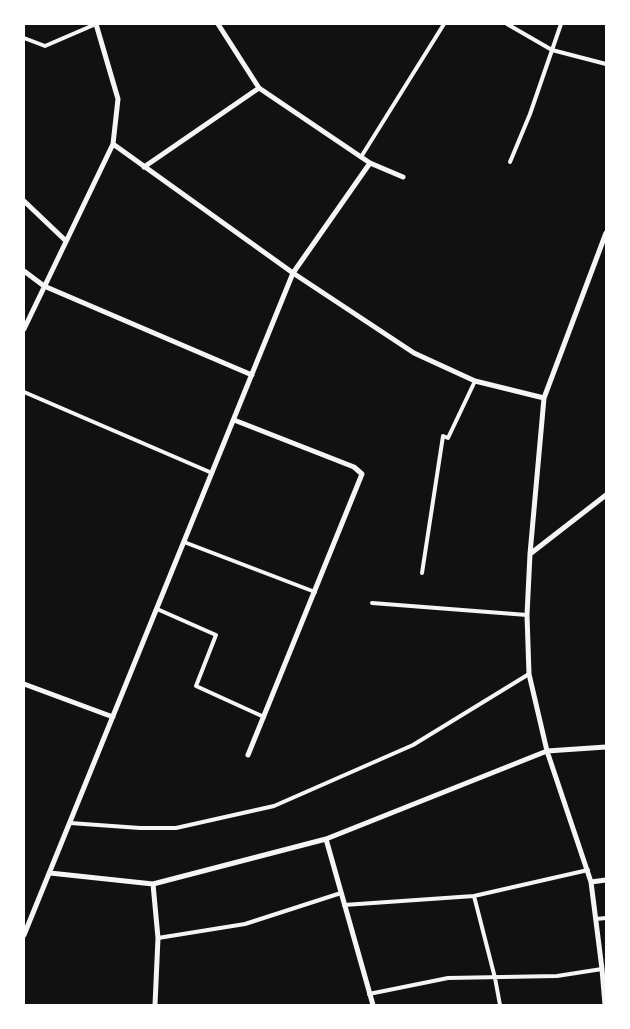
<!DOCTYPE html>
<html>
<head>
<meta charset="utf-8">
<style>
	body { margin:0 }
	#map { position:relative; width:630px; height:1029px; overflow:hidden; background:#111; font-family:"DM Sans",sans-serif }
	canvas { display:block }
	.frame { position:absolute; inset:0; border:25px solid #fff; pointer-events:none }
</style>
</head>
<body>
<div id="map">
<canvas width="630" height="1029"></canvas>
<div class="frame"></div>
</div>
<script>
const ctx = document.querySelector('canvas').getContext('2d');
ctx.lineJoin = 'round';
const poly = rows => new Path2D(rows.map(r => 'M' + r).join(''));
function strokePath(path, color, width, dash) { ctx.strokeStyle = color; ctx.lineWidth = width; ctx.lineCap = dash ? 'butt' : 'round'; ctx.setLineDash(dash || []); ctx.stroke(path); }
strokePath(poly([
	[507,24,552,50,606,64],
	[24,38,45,46,96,24],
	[361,157,444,24],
	[510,162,530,114,561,24],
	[24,392,212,473],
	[184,542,315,592],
	[422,573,443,436,448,438,475,381],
	[372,603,527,615],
	[157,609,216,635,196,686,264,717],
	[70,823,140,828,176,828,274,806,413,745,529,674],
	[474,896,495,978,500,1005],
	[344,905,474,896,588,870],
	[596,919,606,918],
	[158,938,245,924,341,893],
	[369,994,448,978,557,976,602,969]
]), '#f5f5f5', 4);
strokePath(poly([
	[218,24,259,88,370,163,403,177],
	[113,144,293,273,414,353,475,381,544,398],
	[144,167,259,88],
	[24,201,66,241],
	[24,271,44,286,252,375],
	[24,329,113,144,118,99,96,24],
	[234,420,354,467,362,474,248,755],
	[530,554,606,495],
	[24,684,113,717],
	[326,839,373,1005],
	[50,873,153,884,326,839,547,751,606,747],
	[591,882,606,880],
	[153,884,158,938,155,1005],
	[24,935,293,273,370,163],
	[605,1005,602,969,591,882,547,751,529,674,527,615,530,554,544,398,606,233]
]), '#f5f5f5', 5);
</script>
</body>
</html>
